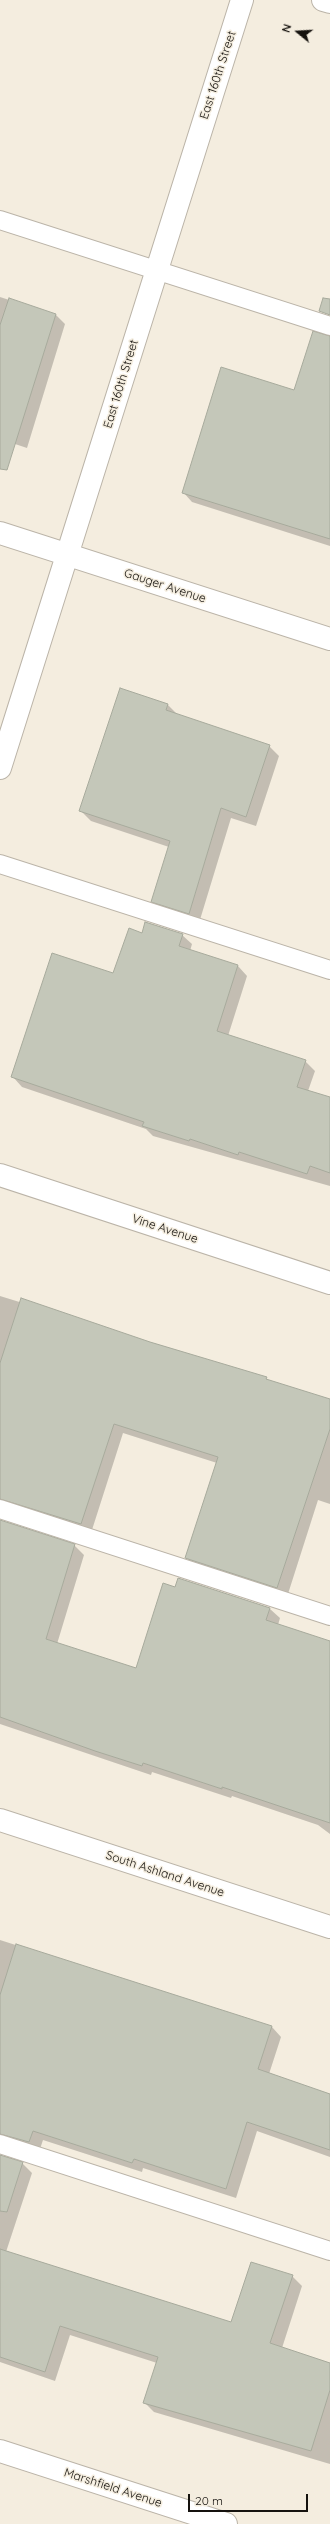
<!DOCTYPE html>
<html>
<head>
<meta charset="utf-8">
<style>
	body { margin:0 }
	#map { position:relative; width:330px; height:2524px; overflow:hidden; background:#f4eddf; font-family:Quicksand,sans-serif }
	canvas { display:block }
	.north { position:absolute; left:278px; top:12px; width:40px; height:40px; -webkit-text-stroke:3px #f4eddf; paint-order:stroke; rotate:288deg; font-size:11px; font-weight:700; line-height:16px; text-align:center; color:#15120e }
	.north::after { content:''; display:block; margin:auto; width:14px; height:18px; background:#15120e; clip-path:polygon(50% 0,100% 100%,50% 72%,0 100%) }
	.scale { position:absolute; left:188px; top:2494px; width:120px; height:18px; box-sizing:border-box; border:2px solid #15120e; border-top:0; padding-left:5px; font-size:12px; line-height:14px; white-space:nowrap; color:#15120e; -webkit-text-stroke:3px #f4eddf; paint-order:stroke }
</style>
</head>
<body>
<div id="map">
<canvas width="330" height="2524"></canvas>
<div class="north">N</div>
<div class="scale">20 m</div>
</div>
<script>
const ctx = document.querySelector('canvas').getContext('2d');
ctx.lineJoin = 'round';
function fill(path, color) { ctx.fillStyle = color; ctx.fill(path, 'evenodd'); }
const poly = rows => new Path2D(rows.map(r => 'M' + r).join(''));
function strokePath(path, color, width, dash) { ctx.strokeStyle = color; ctx.lineWidth = width; ctx.lineCap = dash ? 'butt' : 'round'; ctx.setLineDash(dash || []); ctx.stroke(path); }
function label(font, color, halo, rows, align = 'center') {
  ctx.font = font + ' Quicksand,sans-serif'; ctx.lineWidth = 3; ctx.setLineDash([]); ctx.textBaseline = 'middle'; ctx.strokeStyle = halo; ctx.fillStyle = color; for (const [text, x, y, turn = 0] of rows) {
    ctx.save(); ctx.translate(x, y); ctx.rotate((+turn || 0) * Math.PI / 180); ctx.textAlign = isNaN(turn) ? turn : align; if (halo) ctx.strokeText(text, 0, 0); ctx.fillText(text, 0, 0); ctx.restore();
  }
}
fill(poly([
	[0,297,56,315,65,324,27,448,0,439],
	[330,360,330,546,192,502,183,492],
	[167,704,177,714,269,746,279,756,256,826,231,818,199,923,163,911,153,901,169,847,91,821,81,811],
	[143,934,182,935,192,944,190,951,238,966,247,976,228,1036,305,1061,315,1071,308,1091,330,1098,330,1186,153,1136,146,1129,22,1087,13,1077,114,975],
	[0,1296,266,1378,269,1381,330,1400,330,1504,318,1500,287,1597,196,1567,186,1558,217,1463,123,1433,91,1533,3,1510,0,1518],
	[0,1521,74,1545,84,1555,57,1644,136,1669,179,1579,270,1609,280,1618,278,1625,330,1642,330,1834,318,1825,232,1796,231,1798,152,1772,151,1775,0,1724],
	[0,1940,272,2027,281,2037,269,2074,330,2095,330,2157,257,2131,236,2198,143,2168,142,2172,43,2140,39,2152,0,2150],
	[0,2153,0,2155,22,2163,32,2173,6,2252,232,2323,292,2276,302,2286,282,2348,330,2363,330,2464,154,2412,144,2402,157,2363,70,2335,55,2381,0,2362]
]), '#0003');
const building = poly([
	[9,298,56,314,7,470,0,469,0,325,9,298],
	[323,298,330,299,330,315,319,311,323,298],
	[313,331,330,336,330,539,182,493,221,367,294,390,313,331],
	[120,688,168,704,166,710,270,745,246,817,221,808,189,914,151,902,170,841,79,811,120,688],
	[145,922,183,934,179,946,238,965,217,1031,306,1060,297,1087,330,1097,330,1173,310,1166,307,1174,239,1152,238,1155,190,1139,189,1141,142,1126,144,1122,11,1077,52,953,113,973,129,928,142,933,145,922],
	[21,1298,150,1342,267,1377,266,1379,330,1399,330,1429,277,1588,185,1558,218,1457,114,1424,81,1524,0,1499,0,1363,21,1298],
	[0,1520,75,1544,46,1639,136,1668,163,1583,175,1587,178,1578,270,1608,266,1620,330,1641,330,1823,222,1787,222,1789,143,1763,142,1766,95,1751,0,1717,0,1520],
	[16,1944,272,2026,258,2069,330,2094,330,2150,247,2122,226,2189,134,2159,132,2163,33,2131,29,2142,0,2134,0,1995,16,1944],
	[0,2155,23,2162,7,2212,0,2211,0,2155],
	[0,2249,231,2322,251,2262,293,2275,270,2343,330,2363,330,2390,311,2451,143,2403,158,2357,60,2326,45,2372,0,2357,0,2249]
]);
fill(building, '#c4c7b9');
strokePath(building, '#a7aa9c', 1);
const service = poly([
	[0,220,330,326],
	[0,864,330,970],
	[0,1509,330,1616],
	[0,2144,330,2251]
]);
const minor = poly([
	[323,0,330,2],
	[0,533,330,639],
	[0,768,242,0],
	[0,1175,330,1283],
	[0,1820,330,1927],
	[0,2451,226,2524]
]);
strokePath(service, '#bbb4a8', 20);
strokePath(minor, '#bbb4a8', 24);
strokePath(service, '#fff', 18);
strokePath(minor, '#fff', 22);
label('12px', '#15120e', '#f4eddf', [
	["East 160th Street",218,75,-72],
	["East 160th Street",121,384,-73],
	["Gauger Avenue",165,586,18],
	["Vine Avenue",165,1229,18],
	["South Ashland Avenue",165,1874,18],
	["Marshfield Avenue",113,2488,18]
]);
</script>
</body>
</html>
